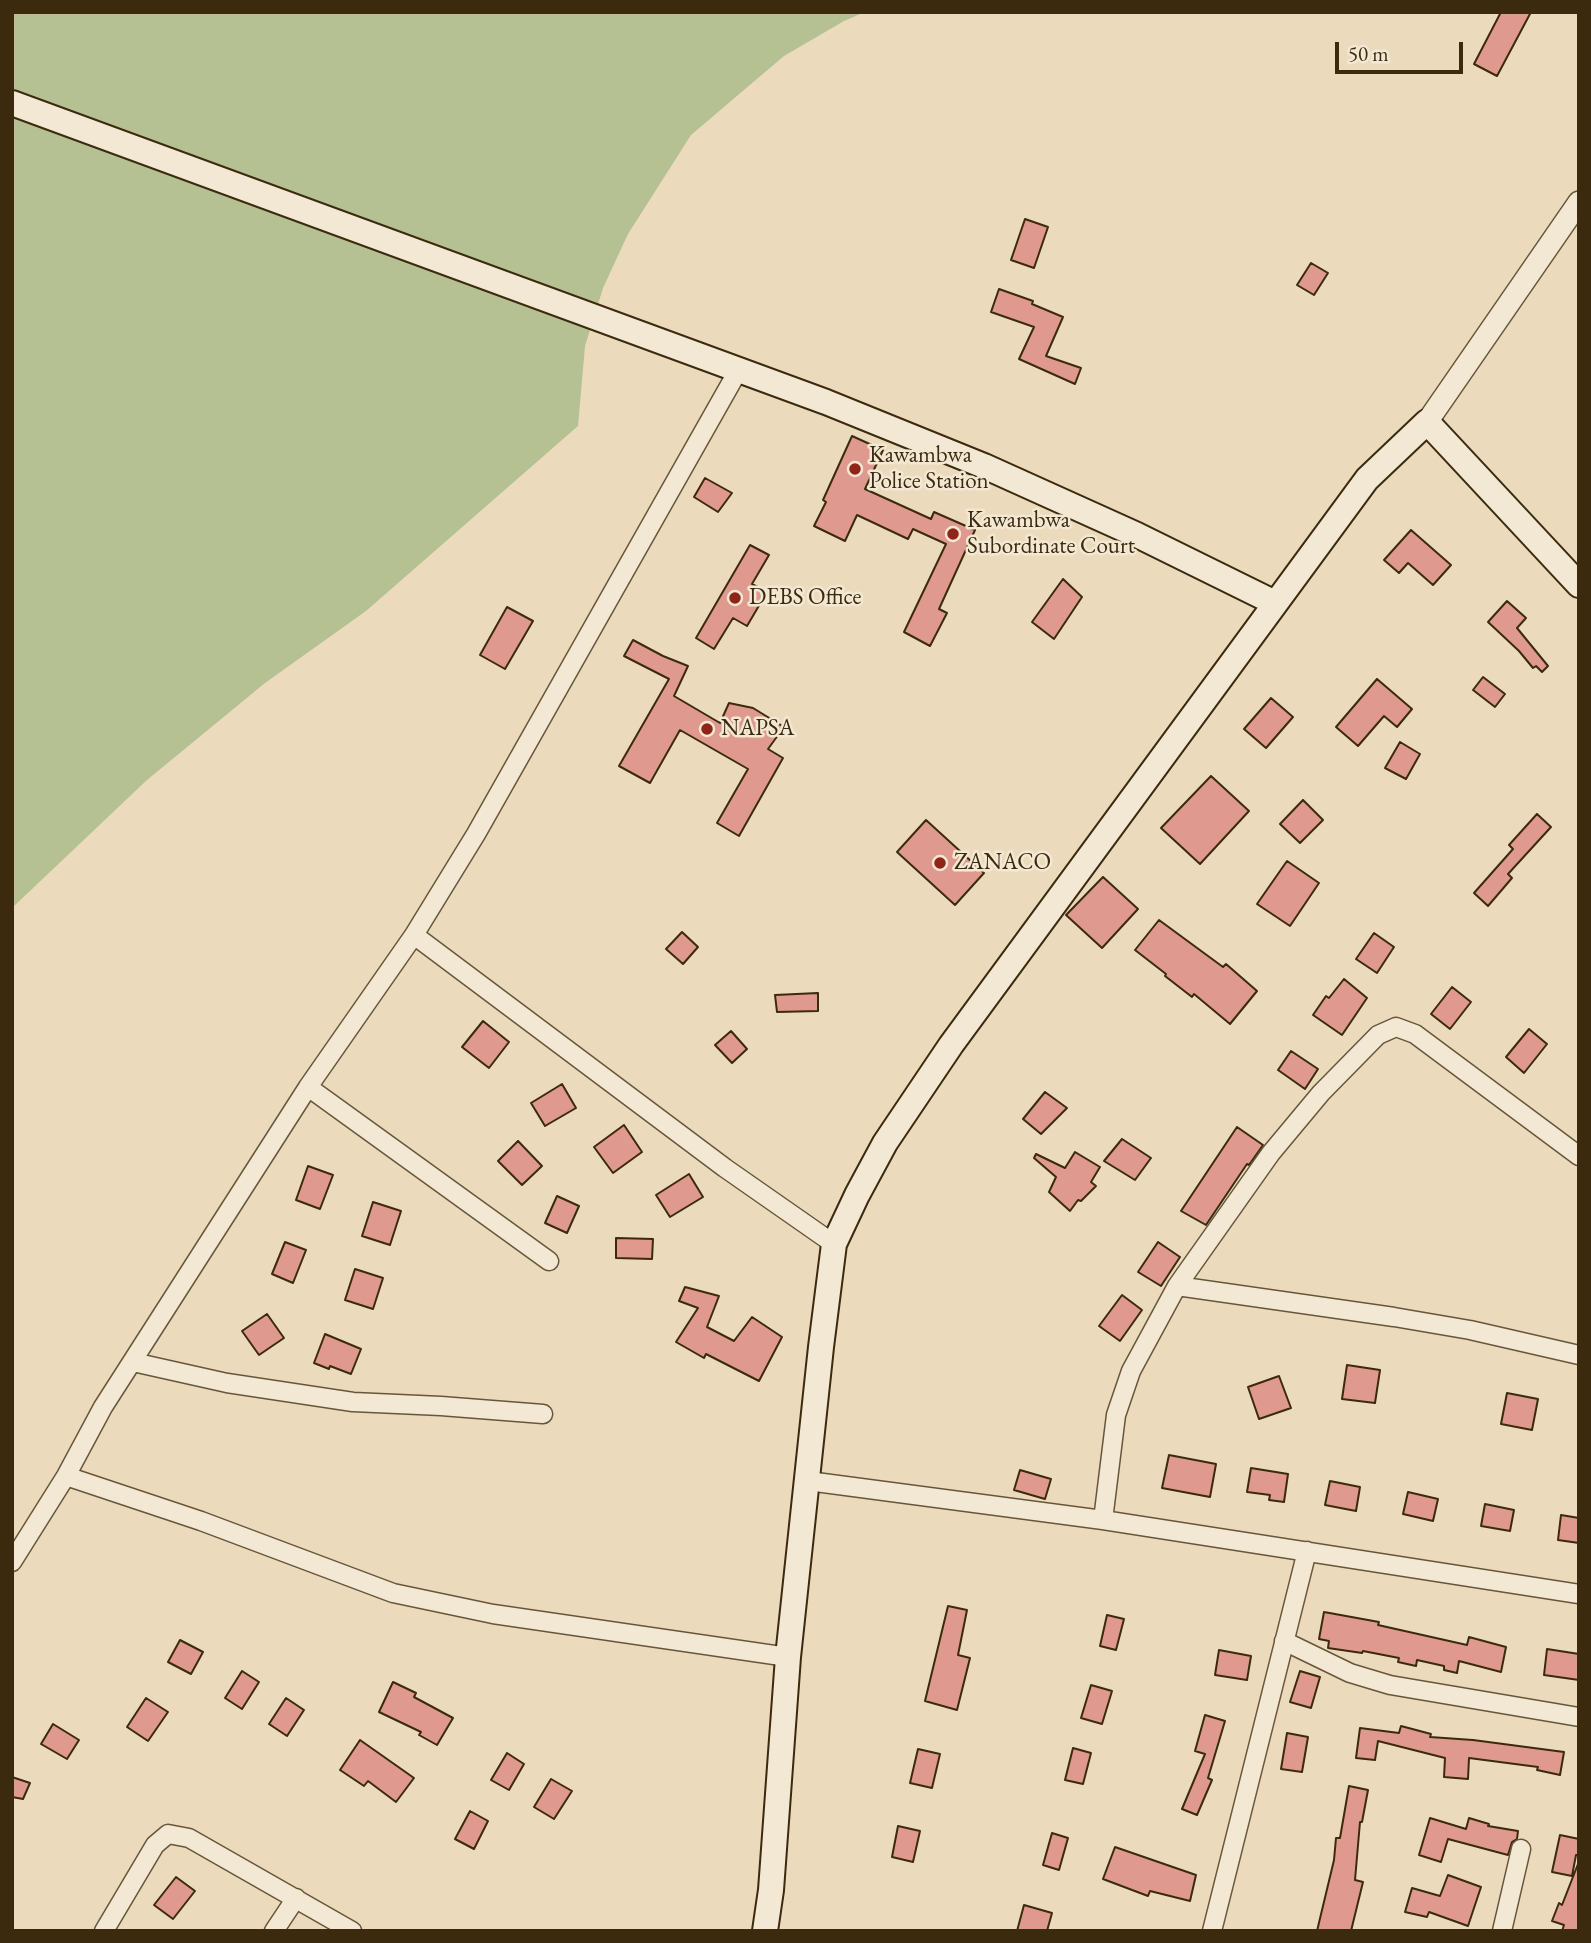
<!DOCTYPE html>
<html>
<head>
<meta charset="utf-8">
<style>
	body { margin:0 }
	#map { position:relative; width:1591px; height:1943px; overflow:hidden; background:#ebdbbc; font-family:"EB Garamond",serif }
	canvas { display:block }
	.frame { position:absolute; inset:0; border:14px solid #3c2a0f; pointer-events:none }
	.scale { position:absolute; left:1335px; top:42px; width:128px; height:32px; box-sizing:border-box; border:4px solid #3c2a0f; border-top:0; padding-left:9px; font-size:21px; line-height:24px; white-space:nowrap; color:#3c2a0f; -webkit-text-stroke:5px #f2e8d3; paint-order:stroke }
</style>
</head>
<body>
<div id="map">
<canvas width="1591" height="1943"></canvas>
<div class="frame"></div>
<div class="scale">50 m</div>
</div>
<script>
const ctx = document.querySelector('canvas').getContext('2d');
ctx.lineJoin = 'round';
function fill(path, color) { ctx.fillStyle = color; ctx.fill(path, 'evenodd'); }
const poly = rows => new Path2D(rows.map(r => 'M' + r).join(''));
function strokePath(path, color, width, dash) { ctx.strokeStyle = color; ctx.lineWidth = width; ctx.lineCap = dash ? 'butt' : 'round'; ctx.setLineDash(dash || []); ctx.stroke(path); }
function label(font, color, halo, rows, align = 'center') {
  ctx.font = font + ' "EB Garamond",serif'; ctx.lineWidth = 5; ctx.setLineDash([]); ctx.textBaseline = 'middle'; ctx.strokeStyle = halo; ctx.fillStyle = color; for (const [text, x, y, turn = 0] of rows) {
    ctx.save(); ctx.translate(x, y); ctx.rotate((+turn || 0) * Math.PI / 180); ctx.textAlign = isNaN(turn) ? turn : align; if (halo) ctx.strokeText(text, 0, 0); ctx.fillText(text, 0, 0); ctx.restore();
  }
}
fill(poly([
	[12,12,865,12,844,21,784,56,691,135,628,234,603,288,585,346,578,426,366,611,265,683,147,780,12,908]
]), '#b5c192');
const building = poly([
	[1501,12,1531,12,1497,76,1474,64,1501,12],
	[1025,219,1048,227,1034,268,1011,260,1025,219],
	[1311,263,1328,273,1314,295,1297,285,1311,263],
	[999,289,1033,301,1032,304,1063,317,1046,356,1081,368,1075,384,1019,359,1034,327,991,312,999,289],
	[852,436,883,450,865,489,931,519,934,512,975,530,939,609,947,613,930,646,904,632,946,544,913,529,908,539,857,515,845,541,814,526,826,502,823,500,852,436],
	[705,478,732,493,718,512,694,497,705,478],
	[1411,530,1451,565,1433,585,1408,563,1399,573,1384,560,1411,530],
	[750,545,769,555,752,584,767,592,747,626,733,618,714,649,696,638,750,545],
	[1063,579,1082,597,1054,639,1032,622,1063,579],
	[1507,601,1526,618,1517,628,1548,666,1542,672,1536,666,1533,668,1519,651,1488,622,1507,601],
	[507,607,533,621,505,669,480,655,507,607],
	[633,640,663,656,688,666,674,696,720,723,729,703,753,708,784,727,768,749,783,758,739,836,717,823,748,769,680,730,650,783,619,766,669,679,624,656,633,640],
	[1483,677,1505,694,1495,707,1473,690,1483,677],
	[1377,679,1412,709,1397,727,1384,716,1358,746,1336,727,1377,679],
	[1271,698,1293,717,1266,748,1244,729,1271,698],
	[1400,742,1420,754,1406,779,1385,768,1400,742],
	[1211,776,1249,811,1200,864,1161,828,1211,776],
	[1303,800,1323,820,1300,843,1280,824,1303,800],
	[1537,814,1551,827,1508,874,1512,878,1488,906,1474,893,1513,849,1509,845,1537,814],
	[926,820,984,873,955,905,897,852,926,820],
	[1287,861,1319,883,1290,926,1257,904,1287,861],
	[1103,877,1138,909,1102,948,1066,915,1103,877],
	[1159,920,1223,967,1226,964,1257,991,1230,1024,1194,994,1192,997,1165,976,1166,974,1135,950,1159,920],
	[682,932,698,947,683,964,666,949,682,932],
	[1374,933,1394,947,1377,973,1356,959,1374,933],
	[1344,979,1367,998,1342,1035,1313,1015,1326,996,1329,998,1344,979],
	[1452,987,1471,1002,1450,1029,1431,1014,1452,987],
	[818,993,818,1011,777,1012,775,995,818,993],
	[483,1021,509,1042,489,1068,462,1047,483,1021],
	[1529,1029,1547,1044,1524,1073,1506,1057,1529,1029],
	[731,1031,747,1049,732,1063,715,1045,731,1031],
	[1291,1051,1318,1069,1305,1089,1278,1070,1291,1051],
	[562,1084,576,1108,545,1126,531,1103,562,1084],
	[1045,1092,1067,1108,1041,1134,1023,1119,1045,1092],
	[624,1125,642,1152,613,1173,594,1147,624,1125],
	[1237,1127,1263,1145,1249,1165,1247,1164,1206,1225,1181,1211,1237,1127],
	[1122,1139,1151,1158,1135,1180,1104,1161,1122,1139],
	[518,1141,542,1166,522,1185,498,1161,518,1141],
	[1075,1152,1100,1167,1091,1182,1096,1186,1081,1201,1078,1200,1070,1211,1049,1192,1056,1177,1034,1158,1036,1154,1065,1168,1075,1152],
	[308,1166,333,1175,320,1209,296,1200,308,1166],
	[689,1174,703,1197,670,1217,656,1195,689,1174],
	[557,1196,579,1206,567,1233,545,1223,557,1196],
	[373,1202,401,1211,390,1245,362,1236,373,1202],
	[616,1238,653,1239,652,1259,616,1258,616,1238],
	[285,1242,306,1250,293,1283,272,1274,285,1242],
	[1158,1242,1180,1257,1161,1286,1138,1272,1158,1242],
	[355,1269,383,1278,373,1309,345,1300,355,1269],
	[685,1287,719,1296,707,1327,734,1341,752,1317,782,1337,759,1381,706,1354,704,1358,676,1342,698,1308,679,1301,685,1287],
	[1122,1295,1142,1310,1120,1341,1099,1326,1122,1295],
	[267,1314,284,1338,259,1355,242,1331,267,1314],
	[325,1334,361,1349,351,1374,330,1366,329,1369,314,1363,325,1334],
	[1347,1365,1380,1370,1375,1403,1342,1399,1347,1365],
	[1279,1376,1291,1408,1259,1419,1248,1387,1279,1376],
	[1507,1393,1538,1399,1532,1430,1501,1424,1507,1393],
	[1169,1455,1216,1464,1210,1497,1162,1488,1169,1455],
	[1251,1468,1288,1474,1284,1502,1269,1500,1270,1495,1247,1492,1251,1468],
	[1020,1470,1051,1479,1045,1499,1014,1490,1020,1470],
	[1330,1481,1360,1487,1356,1511,1325,1505,1330,1481],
	[1408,1492,1438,1499,1433,1521,1403,1514,1408,1492],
	[1485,1504,1514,1510,1510,1531,1481,1526,1485,1504],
	[1561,1515,1579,1518,1579,1543,1558,1540,1561,1515],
	[948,1606,967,1610,958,1655,970,1658,957,1710,925,1701,948,1606],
	[1324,1612,1379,1622,1378,1625,1467,1645,1469,1637,1506,1647,1501,1672,1459,1661,1457,1673,1444,1670,1444,1666,1417,1660,1416,1666,1398,1662,1399,1658,1363,1651,1362,1653,1328,1648,1329,1641,1319,1639,1324,1612],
	[1107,1615,1124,1619,1116,1650,1100,1646,1107,1615],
	[180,1640,203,1652,191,1674,168,1662,180,1640],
	[1547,1649,1579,1654,1579,1680,1544,1675,1547,1649],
	[1219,1650,1251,1656,1247,1680,1215,1675,1219,1650],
	[242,1671,259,1682,242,1709,225,1698,242,1671],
	[1300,1671,1320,1677,1311,1708,1290,1702,1300,1671],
	[393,1682,416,1693,414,1697,453,1718,437,1745,419,1735,421,1732,379,1712,393,1682],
	[1091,1685,1112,1691,1102,1724,1081,1718,1091,1685],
	[146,1698,168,1712,148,1741,127,1727,146,1698],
	[286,1698,304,1710,287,1736,269,1724,286,1698],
	[1205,1715,1225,1721,1208,1778,1212,1780,1197,1815,1182,1809,1205,1754,1195,1751,1205,1715],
	[53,1724,79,1740,67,1759,41,1744,53,1724],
	[1401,1726,1431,1734,1430,1737,1473,1740,1564,1752,1560,1775,1537,1770,1538,1767,1469,1758,1468,1779,1444,1777,1445,1758,1378,1741,1375,1760,1356,1758,1360,1728,1399,1733,1401,1726],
	[1287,1733,1308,1737,1302,1772,1281,1769,1287,1733],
	[360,1740,414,1778,396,1802,368,1781,364,1786,340,1770,360,1740],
	[1073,1748,1091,1753,1083,1784,1065,1780,1073,1748],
	[918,1749,940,1754,932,1788,910,1783,918,1749],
	[507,1753,524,1764,509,1790,491,1780,507,1753],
	[12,1777,30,1783,23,1799,12,1797,12,1777],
	[551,1779,572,1791,554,1819,534,1807,551,1779],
	[1349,1786,1368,1790,1362,1822,1360,1822,1355,1880,1363,1882,1351,1931,1317,1931,1334,1860,1336,1838,1340,1838,1349,1786],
	[470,1811,488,1821,474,1849,455,1839,470,1811],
	[1430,1818,1466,1829,1469,1818,1489,1824,1488,1826,1518,1831,1517,1839,1512,1842,1508,1855,1448,1839,1441,1862,1419,1855,1430,1818],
	[898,1826,920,1831,913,1862,892,1857,898,1826],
	[1052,1833,1068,1838,1059,1870,1043,1865,1052,1833],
	[1560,1835,1579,1839,1579,1855,1576,1855,1572,1876,1552,1872,1560,1835],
	[1115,1847,1196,1875,1190,1901,1150,1891,1148,1896,1103,1879,1115,1847],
	[1578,1864,1579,1931,1562,1931,1564,1925,1552,1921,1559,1903,1562,1905,1578,1864],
	[1448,1875,1481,1887,1468,1926,1429,1912,1427,1917,1405,1912,1412,1888,1440,1896,1448,1875],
	[176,1877,195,1891,173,1919,154,1905,176,1877],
	[1024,1905,1052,1913,1047,1931,1017,1931,1024,1905]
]);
fill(building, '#df998e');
strokePath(building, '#3c2a0f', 2);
const minor = poly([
	[414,935,725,1168,834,1244],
	[308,1087,549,1261],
	[1177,1286,1394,1317,1470,1330,1579,1355],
	[133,1362,227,1383,353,1402,441,1406,543,1414],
	[66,1476,201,1521,393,1593,493,1614,788,1657],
	[808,1481,1103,1520,1579,1594],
	[1103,1520,1116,1415,1131,1371,1177,1286,1271,1153,1321,1093,1378,1035,1396,1027,1415,1034,1579,1156],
	[12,1562,66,1476,103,1407,308,1087,414,935,476,834,739,369],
	[1284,1641,1350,1673,1390,1685,1579,1717],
	[104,1931,155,1845,168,1834,189,1838,352,1931],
	[274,1931,296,1898],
	[1212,1931,1307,1551],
	[1502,1931,1521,1849]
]);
const tertiary = poly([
	[1427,422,1579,202]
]);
const secondary = poly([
	[12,103,826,402,984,466,1137,535,1275,603],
	[765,1931,771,1890,788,1657,821,1347,834,1244,857,1195,885,1143,951,1045,1367,479,1427,422,1579,585]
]);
strokePath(minor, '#68563a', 21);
strokePath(tertiary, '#68563a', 24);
strokePath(secondary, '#3c2a0f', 28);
strokePath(minor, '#f2e8d3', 18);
strokePath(tertiary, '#f2e8d3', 21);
strokePath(secondary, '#f2e8d3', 24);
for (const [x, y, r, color] of [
	[855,469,7,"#8f2418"],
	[953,534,7,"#8f2418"],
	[735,598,7,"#8f2418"],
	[707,729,7,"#8f2418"],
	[940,863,7,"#8f2418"]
]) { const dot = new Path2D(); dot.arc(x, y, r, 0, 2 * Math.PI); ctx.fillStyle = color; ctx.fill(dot); strokePath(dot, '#f2e8d3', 2.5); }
label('23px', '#3c2a0f', '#f2e8d3', [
	["Kawambwa",869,456],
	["Police Station",869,482],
	["Kawambwa",967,521],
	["Subordinate Court",967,547],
	["DEBS Office",749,598],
	["NAPSA",721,729],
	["ZANACO",954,863]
], 'left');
</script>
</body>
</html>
